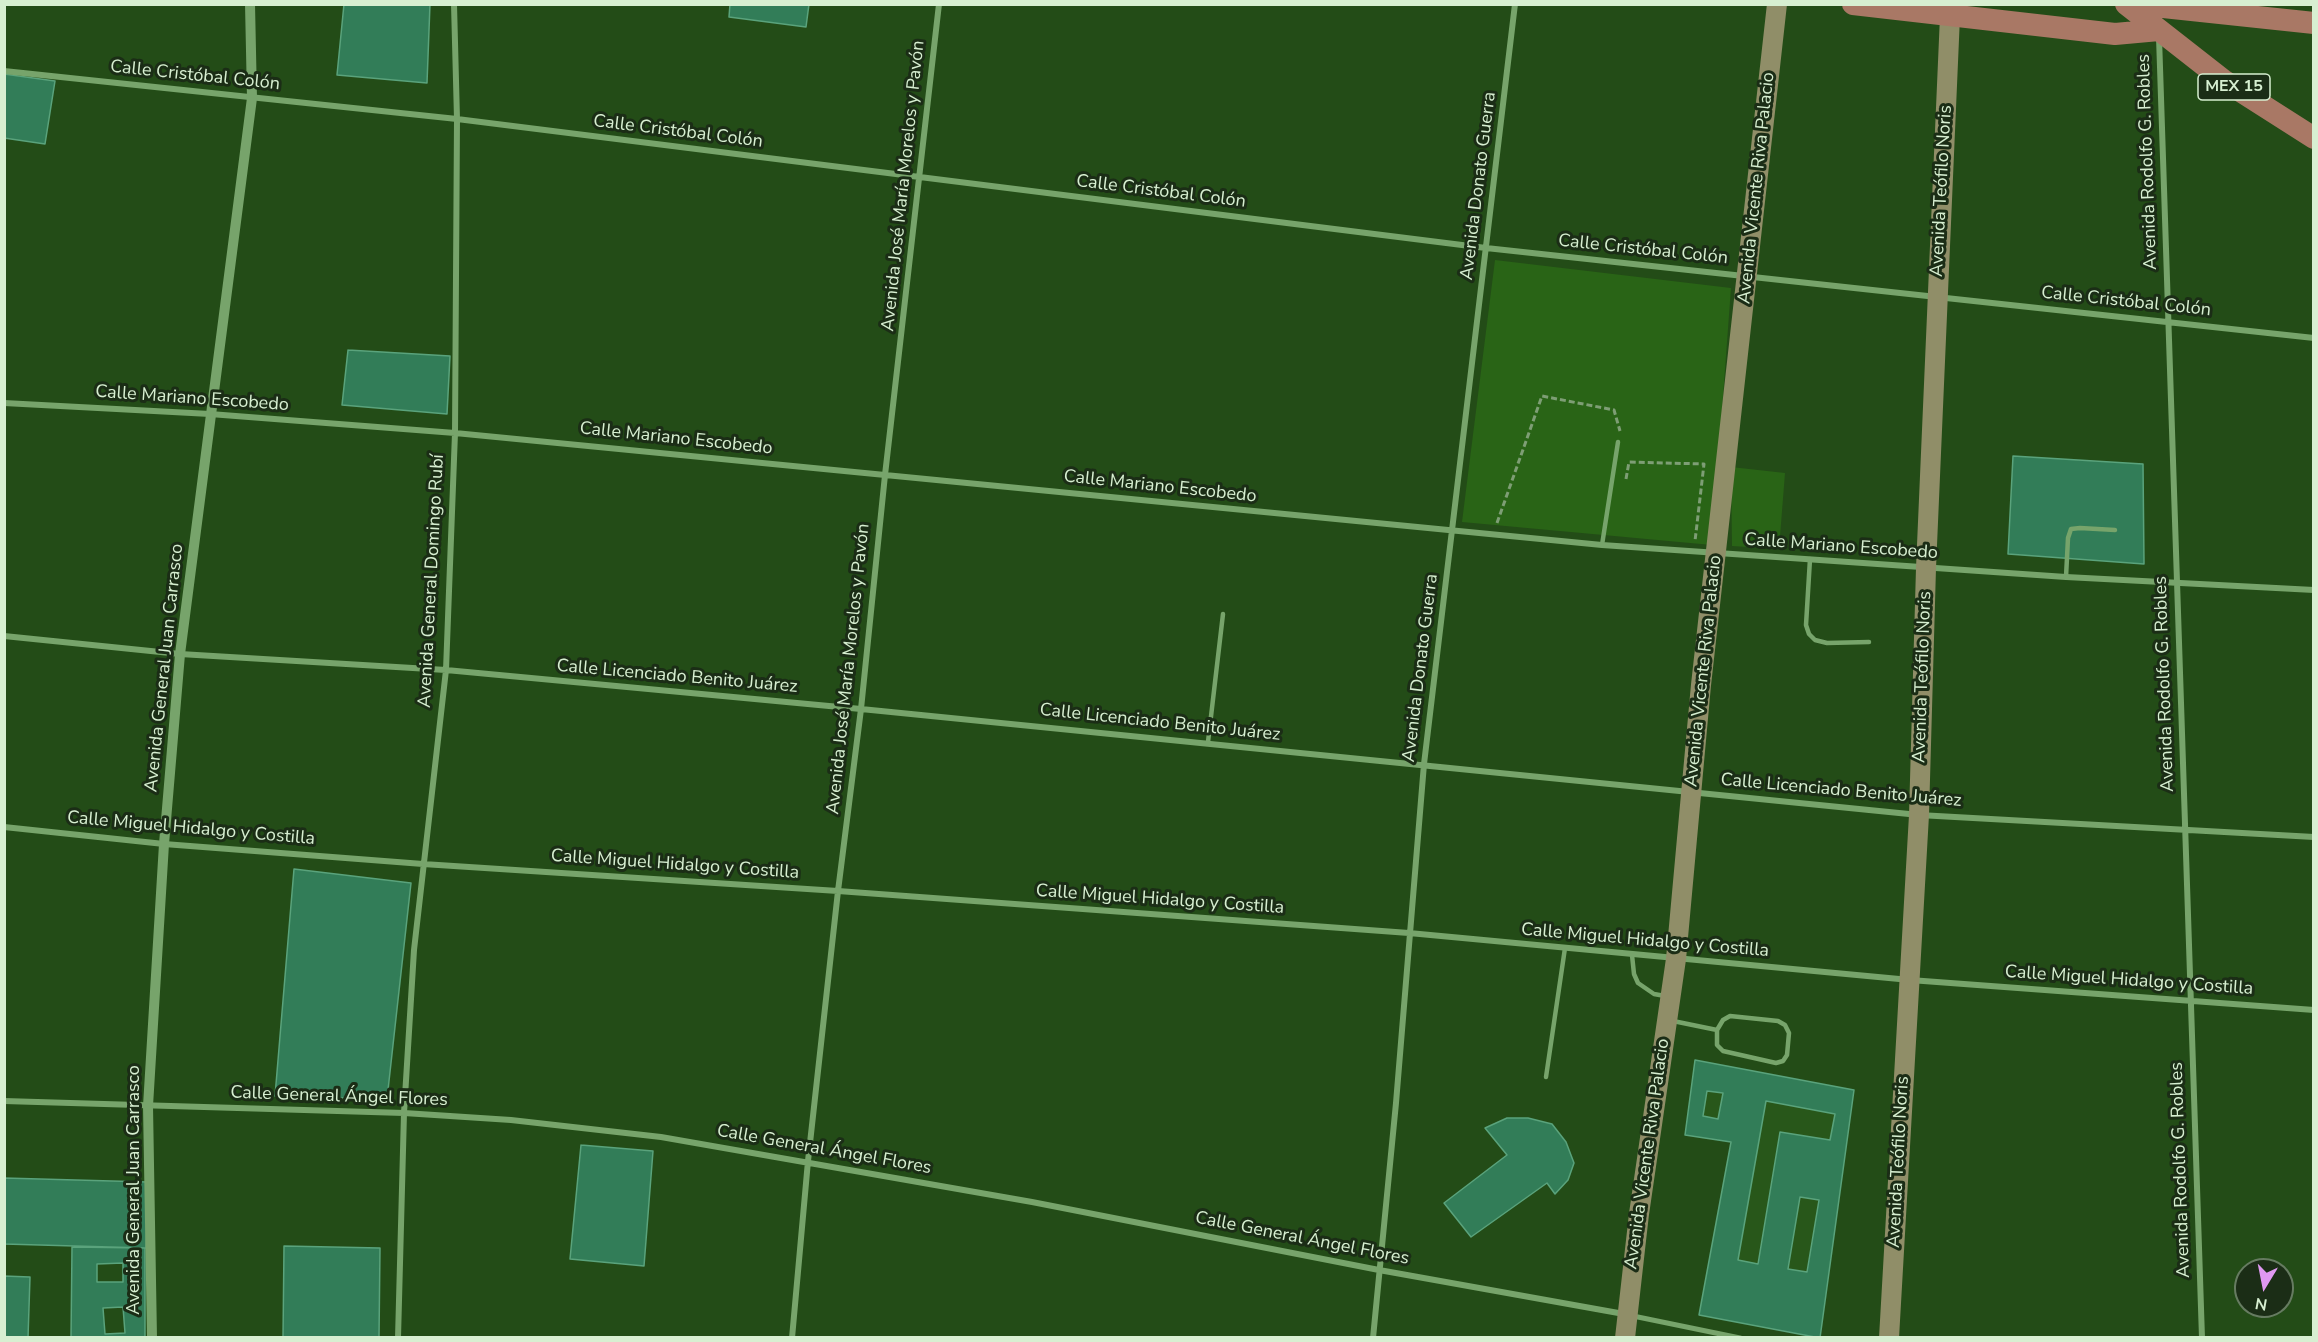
<!DOCTYPE html>
<html>
<head>
<meta charset="utf-8">
<style>
	body { margin:0 }
	#map { position:relative; width:2318px; height:1342px; overflow:hidden; background:#234c17; font-family:"Nunito Sans",sans-serif }
	canvas { display:block }
	.frame { position:absolute; inset:0; border:6px solid #d7efd1; pointer-events:none }
	.north { position:absolute; left:2234px; top:1258px; width:60px; height:60px; box-sizing:border-box; background:#1b2d16; border:2px solid #667b61; border-radius:50%; rotate:190deg; font-size:16px; font-weight:700; line-height:24px; text-align:center; color:#d7efd1 }
	.north::after { content:''; display:block; margin:auto; width:21px; height:27px; background:#df98f1; clip-path:polygon(50% 0,100% 100%,50% 72%,0 100%) }
</style>
</head>
<body>
<div id="map">
<canvas width="2318" height="1342"></canvas>
<div class="frame"></div>
<div class="north">N</div>
</div>
<script>
const ctx = document.querySelector('canvas').getContext('2d');
ctx.lineJoin = 'round';
function fill(path, color) { ctx.fillStyle = color; ctx.fill(path, 'evenodd'); }
const poly = rows => new Path2D(rows.map(r => 'M' + r).join(''));
function strokePath(path, color, width, dash) { ctx.strokeStyle = color; ctx.lineWidth = width; ctx.lineCap = dash ? 'butt' : 'round'; ctx.setLineDash(dash || []); ctx.stroke(path); }
function label(font, color, halo, rows, align = 'center') {
  ctx.font = font + ' "Nunito Sans",sans-serif'; ctx.lineWidth = 6; ctx.setLineDash([]); ctx.textBaseline = 'middle'; ctx.strokeStyle = halo; ctx.fillStyle = color; for (const [text, x, y, turn = 0] of rows) {
    ctx.save(); ctx.translate(x, y); ctx.rotate((+turn || 0) * Math.PI / 180); ctx.textAlign = isNaN(turn) ? turn : align; if (halo) ctx.strokeText(text, 0, 0); ctx.fillText(text, 0, 0); ctx.restore();
  }
}
fill(poly([
	[1695,1060,1854,1090,1820,1337,1699,1315,1731,1142,1685,1135]
]), '#28571a');
fill(poly([
	[1495,260,1731,288,1712,545,1462,522],
	[1731,467,1785,473,1779,549,1732,546]
]), '#296416');
const building = poly([
	[344,4,430,4,427,83,337,75,344,4],
	[730,4,809,4,806,27,729,17,730,4],
	[4,74,55,81,45,144,4,138,4,74],
	[348,350,450,356,447,414,342,405,348,350],
	[2013,456,2143,464,2144,564,2008,554,2013,456],
	[294,869,411,883,387,1099,275,1096,294,869],
	[1695,1060,1854,1090,1820,1338,1699,1315,1731,1142,1685,1135,1695,1060],
	[1707,1091,1723,1093,1718,1119,1703,1116,1707,1091],
	[1766,1101,1835,1114,1830,1140,1780,1132,1758,1264,1738,1260,1766,1101],
	[1800,1197,1819,1200,1807,1272,1788,1269,1800,1197],
	[1507,1118,1528,1118,1552,1124,1566,1142,1574,1163,1568,1180,1555,1194,1547,1183,1471,1237,1444,1203,1507,1155,1485,1128,1507,1118],
	[581,1145,653,1151,644,1266,570,1259,581,1145],
	[4,1178,148,1182,146,1248,4,1244,4,1178],
	[284,1246,380,1248,379,1338,283,1338,284,1246],
	[72,1247,145,1248,145,1338,71,1338,72,1247],
	[123,1263,123,1282,97,1282,97,1264,123,1263],
	[123,1307,125,1333,105,1334,103,1308,123,1307],
	[4,1276,30,1277,28,1338,4,1338,4,1276]
]);
fill(building, '#327d58');
strokePath(building, '#5aa37c', 1.5);
strokePath(poly([
	[1626,479,1629,462,1704,464,1695,541],
	[1497,523,1542,396,1614,410,1620,431]
]), '#7e9e75', 3, [6, 3]);
strokePath(poly([
	[1602,545,1618,442],
	[1810,559,1806,625,1809,634,1815,640,1827,643,1869,642],
	[2066,577,2068,538,2071,529,2080,528,2115,530],
	[1208,742,1223,614],
	[1632,955,1634,974,1638,983,1654,994,1665,996],
	[1730,1016,1778,1021,1785,1025,1789,1033,1787,1055,1783,1061,1776,1063,1723,1051,1717,1045,1717,1030,1723,1020,1730,1016],
	[1673,1021,1717,1030],
	[1546,1077,1565,948]
]), '#77a46b', 4.5);
strokePath(poly([
	[1633,1316,1740,1338]
]), '#77a46b', 5);
strokePath(poly([
	[2159,37,2202,1338],
	[4,71,457,119,1486,248,2314,338],
	[4,403,210,414,455,433,1602,545,2066,577,2314,590],
	[4,636,180,654,446,670,861,709,1919,815,2314,837],
	[4,827,164,844,423,864,838,891,1409,933,1910,980,2314,1010],
	[4,1101,404,1113,511,1120,661,1137,1032,1202,1379,1270,1624,1314],
	[398,1338,404,1113,414,950,446,670,455,433,457,119,454,4],
	[792,1338,808,1161,838,891,861,709,885,475,939,4],
	[1373,1338,1396,1103,1424,764,1515,4]
]), '#77a46b', 6);
strokePath(poly([
	[152,1338,148,1106,164,844,180,654,252,98,250,4]
]), '#77a46b', 10);
strokePath(poly([
	[1625,1338,1639,1214,1676,959,1701,685,1777,4],
	[1889,1338,1919,815,1926,568,1950,16]
]), '#908e68', 20);
strokePath(poly([
	[1853,4,2115,34,2159,30],
	[2126,4,2223,80,2314,138],
	[2135,4,2314,23]
]), '#a97865', 22);
for (const [x, y, w] of [
	[2234,87,72]
]) { const box = new Path2D(); box.roundRect(x - w / 2, y - 13, w, 26, 4.5); ctx.fillStyle = '#1b2d16'; ctx.fill(box); strokePath(box, '#d7efd1', 1.5); }
label('bold 16px', '#d7efd1', null, [
	["MEX 15",2234,87]
]);
label('18px', '#d7efd1', '#1b2d16', [
	["Calle Cristóbal Colón",195,76,6],
	["Calle Cristóbal Colón",678,132,7],
	["Avenida Rodolfo G. Robles",2148,162,-92],
	["Avenida José María Morelos y Pavón",904,186,-84],
	["Avenida Donato Guerra",1479,186,-83],
	["Avenida Vicente Riva Palacio",1757,188,-84],
	["Avenida Teófilo Noris",1942,191,-87],
	["Calle Cristóbal Colón",1161,192,7],
	["Calle Cristóbal Colón",1643,250,6],
	["Calle Cristóbal Colón",2126,302,6],
	["Calle Mariano Escobedo",192,399,4],
	["Calle Mariano Escobedo",676,439,6],
	["Calle Mariano Escobedo",1160,487,6],
	["Calle Mariano Escobedo",1841,547,4],
	["Avenida General Domingo Rubí",432,581,-87],
	["Avenida General Juan Carrasco",165,668,-84],
	["Avenida Donato Guerra",1421,668,-83],
	["Avenida José María Morelos y Pavón",849,669,-84],
	["Avenida Vicente Riva Palacio",1704,671,-84],
	["Calle Licenciado Benito Juárez",677,677,5],
	["Avenida Teófilo Noris",1923,677,-88],
	["Avenida Rodolfo G. Robles",2165,684,-92],
	["Calle Licenciado Benito Juárez",1160,723,6],
	["Calle Licenciado Benito Juárez",1841,791,5],
	["Calle Miguel Hidalgo y Costilla",191,829,5],
	["Calle Miguel Hidalgo y Costilla",675,865,4],
	["Calle Miguel Hidalgo y Costilla",1160,900,4],
	["Calle Miguel Hidalgo y Costilla",1645,941,5],
	["Calle Miguel Hidalgo y Costilla",2129,981,4],
	["Calle General Ángel Flores",339,1097,2],
	["Calle General Ángel Flores",824,1150,10],
	["Avenida Vicente Riva Palacio",1648,1154,-82],
	["Avenida Teófilo Noris",1899,1162,-87],
	["Avenida Rodolfo G. Robles",2181,1170,-92],
	["Avenida General Juan Carrasco",135,1190,-90],
	["Calle General Ángel Flores",1302,1239,11]
]);
</script>
</body>
</html>
